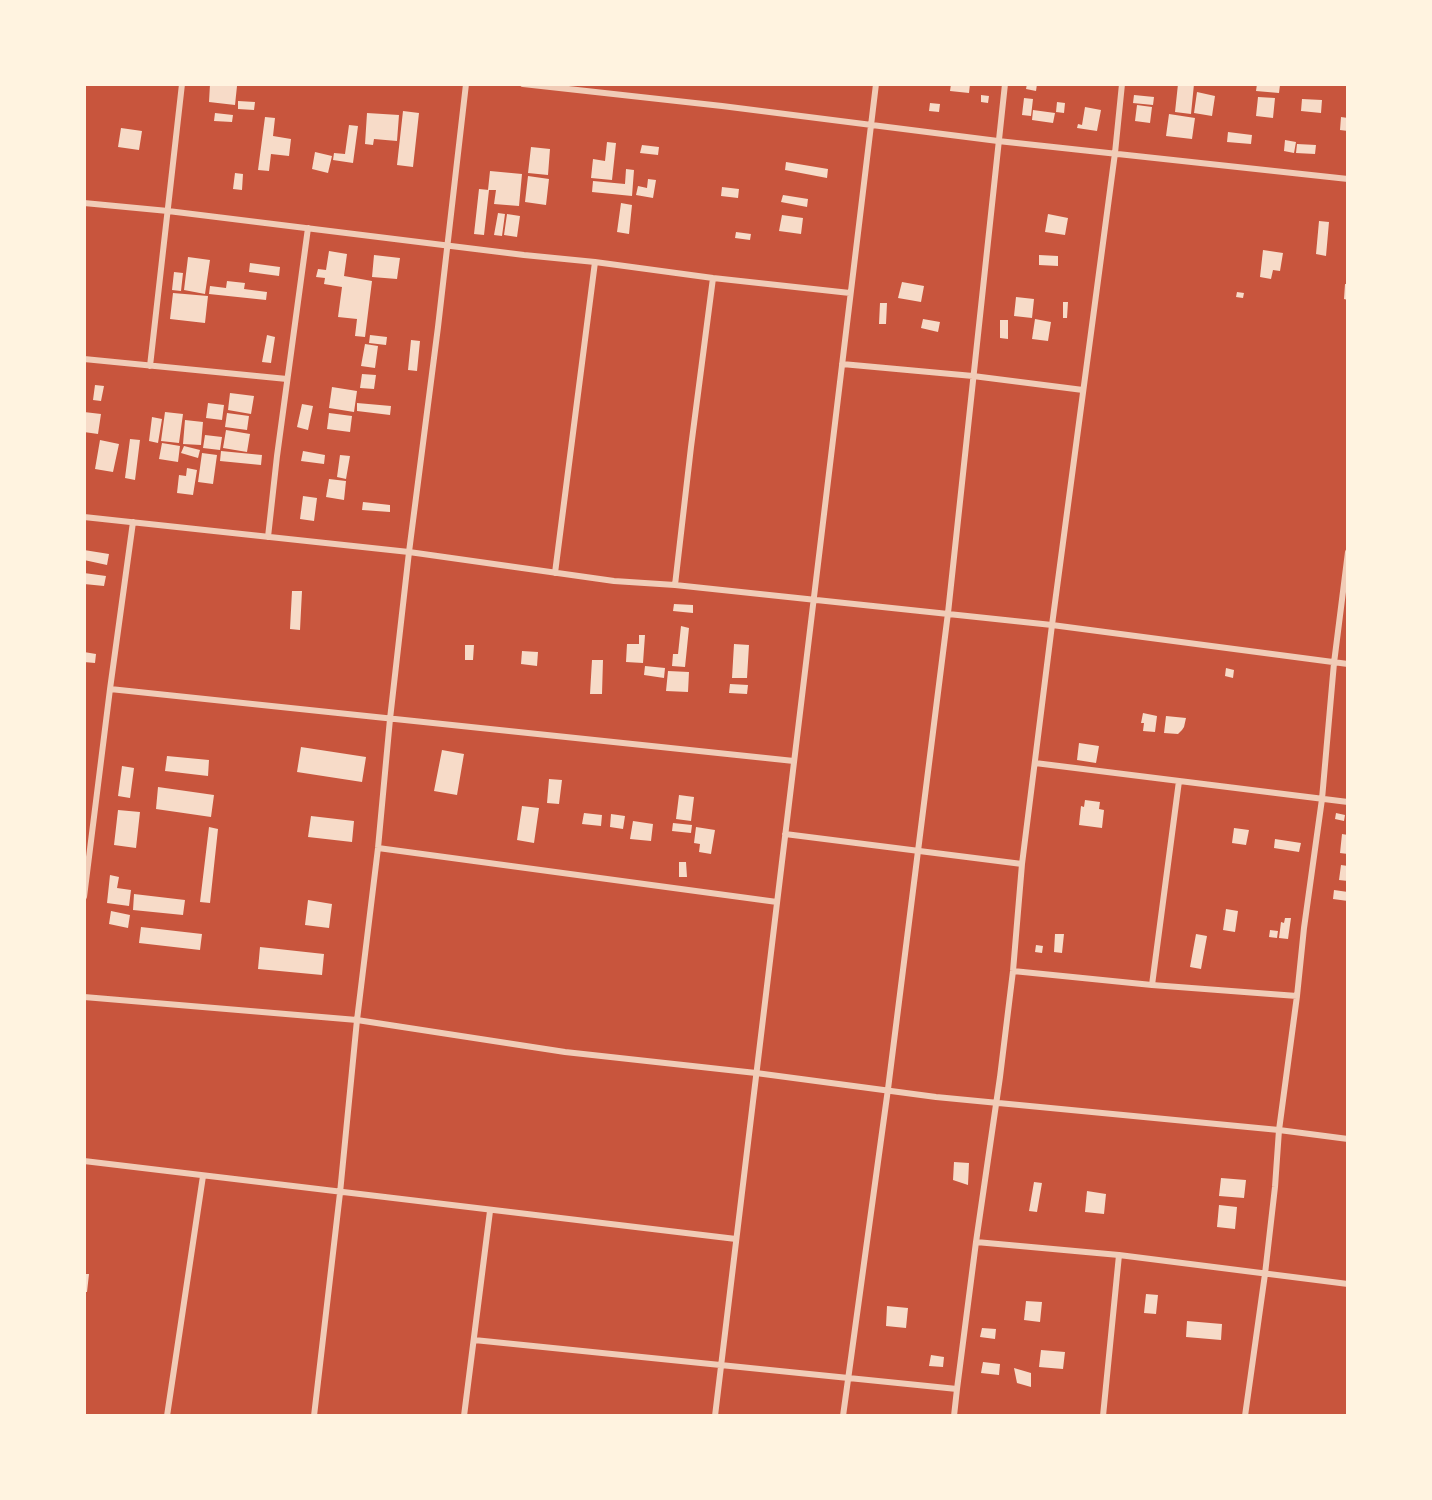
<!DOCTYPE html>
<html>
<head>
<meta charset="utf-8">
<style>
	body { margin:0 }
	#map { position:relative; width:1432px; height:1500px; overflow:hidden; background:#c8553d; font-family:Mulish,sans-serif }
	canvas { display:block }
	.frame { position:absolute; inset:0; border:86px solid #fff3e0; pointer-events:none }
</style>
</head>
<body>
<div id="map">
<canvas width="1432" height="1500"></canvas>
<div class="frame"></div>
</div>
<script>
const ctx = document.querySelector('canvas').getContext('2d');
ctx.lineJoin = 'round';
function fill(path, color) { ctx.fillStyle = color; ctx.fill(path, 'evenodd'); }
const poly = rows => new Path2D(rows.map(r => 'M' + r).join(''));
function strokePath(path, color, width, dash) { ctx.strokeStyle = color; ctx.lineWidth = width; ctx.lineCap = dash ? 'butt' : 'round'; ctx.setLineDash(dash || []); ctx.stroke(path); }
fill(poly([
	[210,84,237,86,235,105,209,102],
	[951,84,970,84,969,93,950,91],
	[1027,84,1037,84,1036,91,1026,89],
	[1178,84,1194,84,1191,114,1175,112],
	[1257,84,1280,85,1279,93,1256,91],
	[1197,92,1215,96,1212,116,1194,113],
	[981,95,989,96,988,103,981,102],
	[1134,95,1154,97,1153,105,1133,103],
	[1258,97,1275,98,1273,118,1256,116],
	[1024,98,1033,99,1031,116,1022,115],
	[1302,99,1322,100,1321,113,1301,111],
	[238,101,255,102,254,110,238,109],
	[1057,102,1065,103,1064,113,1056,112],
	[930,103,940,104,939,112,929,111],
	[1137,105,1152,107,1150,123,1135,121],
	[1085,107,1101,110,1097,131,1077,128,1078,124,1082,125],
	[1033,110,1055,113,1053,123,1032,120],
	[403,111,419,113,413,167,397,165],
	[215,113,233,115,232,122,214,121],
	[367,113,399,115,397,141,374,139,373,145,365,144],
	[1169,114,1195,118,1192,139,1166,136],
	[265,117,275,118,273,136,291,139,289,156,271,154,269,171,258,170],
	[1341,117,1348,118,1348,131,1340,130],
	[349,125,358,126,353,163,333,160,334,153,345,154],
	[121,128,142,131,139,150,118,147],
	[1228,132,1252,135,1251,144,1227,142],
	[1285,140,1296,142,1294,153,1284,151],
	[607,142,616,143,612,180,591,178,593,159,605,161],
	[1297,144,1316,145,1315,154,1296,153],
	[642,145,659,147,658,155,640,153],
	[531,147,550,149,548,175,528,173],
	[315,152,332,156,328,173,312,169],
	[786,162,828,169,827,178,785,170],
	[626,169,634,170,632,196,592,192,593,181,625,184],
	[490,171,522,174,519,206,494,204,496,190,488,190],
	[235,173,243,174,242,190,233,189],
	[528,176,549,179,546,205,525,202],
	[648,179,656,180,653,198,636,195,638,186,647,188],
	[722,187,739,189,738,198,721,196],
	[479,189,489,190,484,235,474,234],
	[783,195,808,199,807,207,781,202],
	[621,203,632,205,629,234,617,232],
	[498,213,505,214,502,236,494,235],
	[507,214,520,216,517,237,504,235],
	[1048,214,1068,218,1065,235,1045,232],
	[782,215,803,218,801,234,779,231],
	[1319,221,1329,222,1326,256,1316,254],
	[736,232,751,234,750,240,735,238],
	[1263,250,1283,253,1280,271,1273,270,1271,279,1260,277],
	[329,251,347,254,344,276,372,281,365,337,355,336,357,319,338,317,342,287,324,284,325,278,316,277,318,269,326,270],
	[374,255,400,258,397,279,372,277],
	[1039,255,1058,256,1058,266,1039,265],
	[188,257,210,260,205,294,184,290],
	[250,263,280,267,279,276,249,272],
	[174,272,183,273,181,291,172,290],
	[227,281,245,283,244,289,267,292,266,300,209,294,210,286,226,288],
	[902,282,924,286,921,302,898,298],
	[1345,284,1348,284,1348,300,1344,299],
	[1237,292,1244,293,1243,298,1236,297],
	[173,293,208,296,205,323,170,319],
	[1016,297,1034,299,1032,318,1014,316],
	[1063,302,1068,302,1067,318,1063,318],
	[880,303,887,303,886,324,879,324],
	[923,319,940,322,938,332,921,328],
	[1035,319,1051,322,1048,341,1032,339],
	[1000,320,1008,320,1008,339,1000,338],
	[267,335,275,337,271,363,262,362],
	[370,335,387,337,386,345,369,343],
	[411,340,420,341,417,371,408,370],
	[365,344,378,346,375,368,361,366],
	[362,374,376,375,374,389,360,388],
	[95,385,104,386,101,401,93,400],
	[332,387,357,391,354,412,329,408],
	[230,393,254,396,251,414,228,410],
	[208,403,224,405,222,420,206,418],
	[357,403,391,406,390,415,357,411],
	[302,404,313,406,308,430,297,427],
	[84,412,101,414,98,434,84,432],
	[165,412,183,414,179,443,161,441],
	[227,413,249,416,247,430,225,427],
	[329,413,352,416,350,432,327,429],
	[152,417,162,419,158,443,149,441],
	[185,420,203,422,201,445,183,444],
	[226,430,250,434,247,452,223,448],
	[205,435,222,437,220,450,203,448],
	[130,439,140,440,135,480,125,478],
	[100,440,119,444,113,472,95,469],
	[162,443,180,446,178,462,159,459],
	[184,446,200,450,198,458,181,453],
	[221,451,262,455,261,465,220,461],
	[303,451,325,455,324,464,301,461],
	[202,453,217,455,213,484,198,482],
	[340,455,350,456,346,479,337,477],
	[187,468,197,470,193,495,177,493,179,475,186,476],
	[329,479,346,481,344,500,326,497],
	[303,496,317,498,314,521,300,519],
	[363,502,390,505,390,512,362,510],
	[84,550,109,554,107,565,84,560],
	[84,573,106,576,104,586,84,584],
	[292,591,302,591,300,630,290,629],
	[674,604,693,605,693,613,673,611],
	[681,626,689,628,685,667,672,666,673,654,678,654],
	[639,635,645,635,643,663,626,662,627,644,639,644],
	[734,644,749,645,747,678,732,678],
	[465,645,474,645,473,660,465,660],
	[522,651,538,652,537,666,521,664],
	[84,652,96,654,95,663,84,662],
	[592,660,603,660,602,694,590,694],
	[645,666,665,668,664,678,644,675],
	[1226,668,1234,670,1233,678,1225,676],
	[668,671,689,672,688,692,666,691],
	[730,684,748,685,747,694,729,693],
	[1143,713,1157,716,1155,732,1143,731,1144,723,1141,723],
	[1166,716,1186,718,1184,727,1182,730,1178,734,1164,733],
	[1079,743,1099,746,1096,763,1077,760],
	[301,747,366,757,362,782,297,772],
	[442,750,464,754,457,795,434,791],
	[167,756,209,760,208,776,165,771],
	[122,766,134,768,130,798,118,796],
	[549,779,562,780,559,804,547,803],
	[158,787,214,795,211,817,156,809],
	[679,795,694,797,691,821,676,819],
	[1085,800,1100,802,1099,809,1104,810,1102,828,1079,825,1081,806,1084,807],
	[522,806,539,808,534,843,517,840],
	[118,810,140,812,136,848,114,845],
	[584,813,602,815,601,826,582,824],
	[1336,813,1345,815,1344,821,1335,819],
	[611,814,625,816,623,829,610,827],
	[311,816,354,821,352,842,308,837],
	[633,821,653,824,651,841,630,839],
	[673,823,692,825,691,833,672,831],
	[209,827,218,829,210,903,200,902],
	[696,827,715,830,711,854,699,852,700,844,694,843],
	[1234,828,1249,830,1246,845,1232,843],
	[1342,834,1348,835,1348,854,1340,853],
	[1275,839,1301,843,1299,852,1274,848],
	[679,862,686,862,687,877,679,877],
	[1341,865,1348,866,1348,881,1339,880],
	[110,875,119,877,117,888,131,890,129,906,107,903],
	[1334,890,1348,892,1348,901,1333,899],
	[134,894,185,900,183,915,133,910],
	[308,900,332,904,329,928,305,925],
	[1226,909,1238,911,1235,932,1223,930],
	[111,911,130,915,128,928,109,924],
	[1285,918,1291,918,1288,939,1279,938,1281,922,1284,923],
	[141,927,202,934,200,950,139,943],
	[1270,930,1278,931,1277,938,1269,937],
	[1055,934,1064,934,1062,953,1054,952],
	[1196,934,1207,936,1201,969,1190,967],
	[1036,945,1043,946,1042,953,1035,952],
	[260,947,324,954,322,975,258,969],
	[954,1162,969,1163,968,1185,953,1180],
	[1221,1178,1246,1180,1244,1198,1219,1196],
	[1034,1182,1042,1183,1037,1212,1029,1211],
	[1087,1191,1106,1194,1104,1214,1085,1212],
	[1219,1205,1237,1207,1235,1229,1217,1227],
	[84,1274,89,1274,87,1292,84,1292],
	[1146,1294,1158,1295,1156,1314,1144,1313],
	[1026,1301,1042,1302,1040,1322,1024,1320],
	[887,1306,908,1308,906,1328,886,1326],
	[1187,1321,1222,1324,1221,1340,1186,1337],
	[982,1328,996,1329,995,1339,980,1337],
	[1041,1350,1065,1352,1063,1369,1039,1367],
	[931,1355,944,1357,943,1367,929,1366],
	[983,1362,1000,1364,999,1375,981,1373],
	[1014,1368,1031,1373,1031,1387,1017,1383]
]), '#f7dbc8');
strokePath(poly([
	[523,84,722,106,998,141,1348,179],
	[84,203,168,211,524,255,595,262,713,278,850,293],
	[84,359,287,379],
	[842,364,973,376,1083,390],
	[150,366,182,84],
	[84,517,409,552,614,581,675,585,1052,625,1348,664],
	[268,537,277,456,308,228],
	[555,573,595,262],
	[675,585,691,447,713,278],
	[110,689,794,761],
	[1035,763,1348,802],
	[785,834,1022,864],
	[378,848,777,902],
	[84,897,110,689,133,522],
	[1013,971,1152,985,1297,996,1304,928,1322,799,1334,663,1348,552],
	[1152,985,1179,781],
	[84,997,357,1020,565,1052,756,1073,936,1097,1279,1130,1348,1139],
	[84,1161,736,1239],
	[976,1242,1119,1255,1348,1284],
	[474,1340,957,1389],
	[167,1416,203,1176],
	[314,1416,340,1193,357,1020,378,848,390,719,409,552,438,327,466,84],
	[464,1416,490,1211],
	[715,1416,876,84],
	[843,1416,888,1089,948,613,1005,84],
	[954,1416,957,1389,976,1242,1000,1077,1013,971,1022,864,1052,625,1115,153,1122,84],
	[1103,1416,1119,1255],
	[1245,1416,1265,1274,1275,1187,1279,1130,1297,996]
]), '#f1ccb7', 6);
</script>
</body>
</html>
